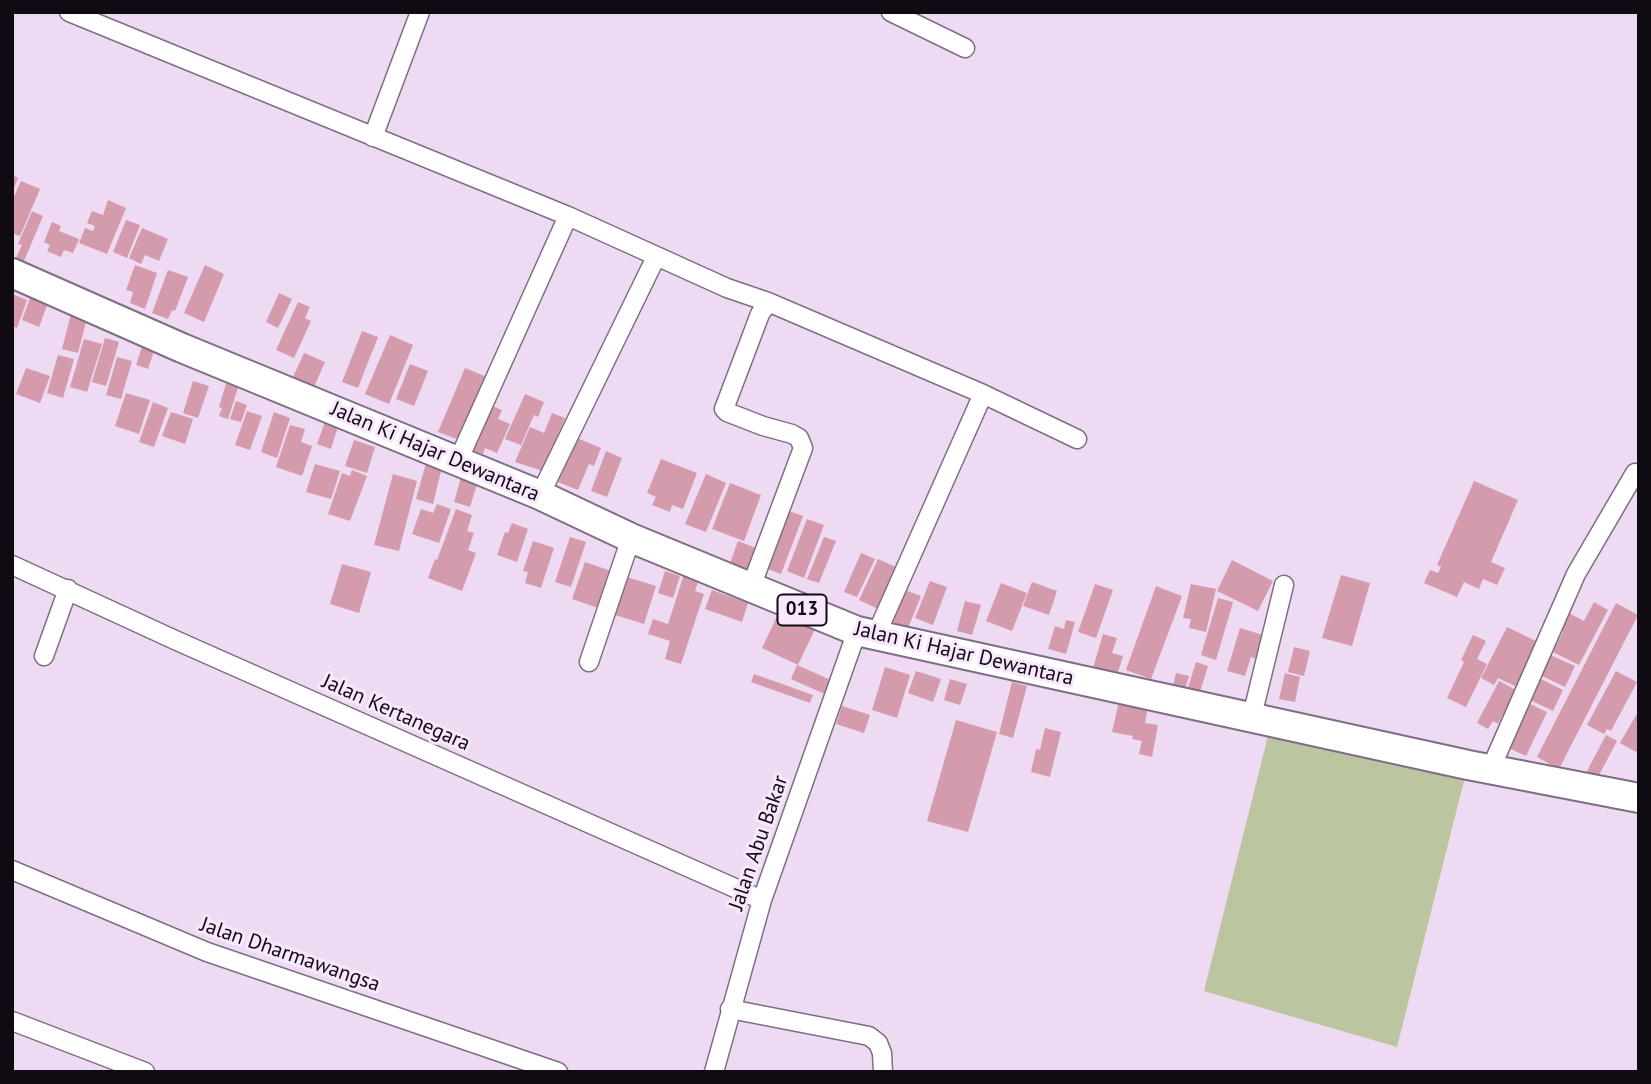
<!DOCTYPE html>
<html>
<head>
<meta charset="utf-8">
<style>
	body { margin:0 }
	#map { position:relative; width:1651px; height:1084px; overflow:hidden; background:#eedaf3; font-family:"PT Sans",sans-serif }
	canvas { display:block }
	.frame { position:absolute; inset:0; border:14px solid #100a12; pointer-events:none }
</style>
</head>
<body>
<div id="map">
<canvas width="1651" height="1084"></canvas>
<div class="frame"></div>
</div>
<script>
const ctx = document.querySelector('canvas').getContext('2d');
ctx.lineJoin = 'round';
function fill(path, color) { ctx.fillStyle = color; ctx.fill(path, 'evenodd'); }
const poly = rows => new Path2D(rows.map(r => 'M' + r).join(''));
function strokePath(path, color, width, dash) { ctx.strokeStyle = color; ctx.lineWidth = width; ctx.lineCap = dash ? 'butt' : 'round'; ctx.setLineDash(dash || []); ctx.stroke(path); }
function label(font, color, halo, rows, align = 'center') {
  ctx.font = font + ' "PT Sans",sans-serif'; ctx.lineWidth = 6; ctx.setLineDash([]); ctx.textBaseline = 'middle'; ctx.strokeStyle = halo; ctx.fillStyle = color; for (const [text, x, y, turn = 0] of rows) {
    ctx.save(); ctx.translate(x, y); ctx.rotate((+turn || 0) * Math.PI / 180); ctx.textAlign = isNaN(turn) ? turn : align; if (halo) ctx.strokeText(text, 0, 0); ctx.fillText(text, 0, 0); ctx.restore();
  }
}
fill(poly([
	[1272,720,1468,765,1397,1047,1204,991]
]), '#bbc6a0');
fill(poly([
	[12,175,18,178,12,193],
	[21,181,40,189,20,236,12,233,12,201],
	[108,200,126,208,107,254,79,243,85,228,93,231,95,226,87,223,92,211,103,215],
	[32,211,43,216,24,261,16,258,22,245,18,244],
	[126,220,140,225,127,258,113,252],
	[52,222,61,226,59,231,79,239,73,253,64,250,61,257,47,251,50,245,44,242],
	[142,228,168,239,159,261,145,255,141,264,129,258],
	[135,265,157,273,145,309,130,303,133,292,126,290],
	[205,265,224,274,204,322,184,313],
	[168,270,188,277,175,311,172,310,168,319,152,313],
	[32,293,49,300,39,327,22,320],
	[279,293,292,299,278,328,266,322],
	[12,294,27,300,17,328,12,326],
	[298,302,310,307,305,318,311,321,294,358,276,350],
	[71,314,87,318,78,353,62,349],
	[362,331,378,337,358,388,342,382],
	[390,335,413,345,389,404,365,394],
	[105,338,119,342,106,386,92,382],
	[84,339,102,344,87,392,70,387],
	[143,344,155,348,148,369,136,365],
	[304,353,325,362,314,387,293,377],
	[58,355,74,359,63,398,47,393],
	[117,357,132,361,121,399,106,395],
	[410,364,428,371,414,406,396,399],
	[26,368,50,376,40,403,16,394],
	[465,368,487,377,462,441,438,432],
	[228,377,240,381,228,419,219,416,222,408,219,407],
	[193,381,209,386,198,418,183,413],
	[126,393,150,400,139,434,115,426],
	[525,394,544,402,538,417,534,415,521,445,505,439],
	[236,401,247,405,241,422,230,419],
	[153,402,168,408,154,447,139,442],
	[490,405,502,410,498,419,510,424,497,453,485,448,483,454,470,449],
	[247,411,262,416,250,450,235,445],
	[171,412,193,419,185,444,162,436],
	[274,412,290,418,277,458,261,452],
	[552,413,565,418,543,471,515,462,530,427,544,433],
	[325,422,338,426,331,449,317,444],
	[290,425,305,429,301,442,312,446,302,476,276,467],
	[577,438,601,448,594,466,589,464,578,490,558,482],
	[354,440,375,447,367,473,345,466],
	[606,451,622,458,607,497,591,491],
	[661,459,697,473,683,509,672,505,670,512,652,505,656,497,647,493],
	[426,463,442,467,433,504,416,499],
	[315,464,340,471,331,499,306,492],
	[352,470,367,476,350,521,328,514,342,473,350,476],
	[393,474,417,481,399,551,374,545],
	[706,474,726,483,706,532,685,524],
	[461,477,478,481,470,507,454,502],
	[1474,481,1518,500,1491,562,1505,568,1497,585,1483,579,1479,589,1464,582,1457,597,1424,583,1430,570,1438,573,1441,567,1437,565],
	[730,483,761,495,744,541,712,529],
	[437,504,451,509,439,543,412,534,421,509,433,513],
	[456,509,472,515,467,531,474,533,468,550,476,553,462,591,428,578,435,559,437,560],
	[786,510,803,516,781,574,765,568],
	[807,519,824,525,804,578,787,571],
	[512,523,528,529,517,562,497,555,505,532,508,533],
	[570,537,586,542,571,587,555,582],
	[824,537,836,541,819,583,807,579],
	[533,541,554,548,541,588,525,583,528,572,523,571],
	[738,541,761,550,751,574,729,566],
	[861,553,875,559,857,597,844,592],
	[878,559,898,568,878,609,859,600],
	[1232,560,1273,581,1258,611,1217,591],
	[585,562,614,572,601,609,572,599],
	[342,564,371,572,359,613,330,604],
	[665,571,680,576,673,598,658,593],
	[685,571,700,576,695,591,704,594,681,664,665,659,670,641,648,634,653,619,668,624],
	[1341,575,1370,583,1352,646,1322,638],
	[624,576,656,586,644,624,612,614],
	[930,581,947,587,933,625,915,618],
	[1032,582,1057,591,1049,615,1023,606],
	[1001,583,1027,593,1012,631,986,621],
	[1095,584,1113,590,1096,638,1078,632],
	[1191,584,1216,589,1206,632,1189,628,1191,619,1183,618],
	[1156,586,1182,596,1151,679,1126,670],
	[902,589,921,596,908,628,890,621],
	[712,590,748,603,742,622,705,609],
	[1218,598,1233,602,1216,660,1201,655],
	[965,601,981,605,972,635,957,631],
	[1594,602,1608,610,1579,665,1553,652,1563,632,1558,629,1567,612,1584,621],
	[1616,603,1638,615,1559,769,1537,757],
	[779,612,815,629,798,665,762,648],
	[1066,620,1075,622,1066,654,1048,649,1055,626,1064,629],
	[1507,627,1540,643,1517,687,1498,678,1494,685,1481,678],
	[1240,628,1263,635,1256,659,1251,657,1245,676,1227,671],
	[1103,634,1117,638,1112,653,1123,656,1118,672,1093,668],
	[1473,635,1486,641,1477,659,1487,664,1466,707,1447,698,1464,662,1461,660],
	[1294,647,1310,651,1304,676,1288,672],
	[1548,654,1575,666,1565,687,1538,674],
	[1196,662,1208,666,1200,692,1188,688],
	[797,665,833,681,827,695,791,679],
	[885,667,910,675,897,718,872,710],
	[916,671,941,679,933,702,908,693],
	[1616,671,1637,682,1611,731,1607,729,1604,734,1587,725],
	[1176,673,1189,676,1185,689,1173,685],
	[1285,673,1300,677,1295,702,1279,699],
	[754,674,813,695,810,703,751,682],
	[1537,677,1563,690,1553,711,1526,698],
	[950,679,967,684,960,705,944,700],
	[1499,681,1516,690,1498,724,1493,721,1488,729,1477,723],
	[1012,682,1027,686,1013,738,999,734],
	[1119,701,1148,706,1145,723,1158,725,1152,757,1139,754,1142,741,1132,739,1133,736,1112,732],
	[1526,702,1547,712,1526,756,1504,746],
	[842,706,870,715,864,733,836,724],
	[1639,710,1639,748,1636,752,1620,743],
	[956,720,997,732,968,832,927,821],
	[1045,728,1061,732,1050,777,1031,772,1036,749,1040,750],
	[1606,735,1617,741,1597,779,1586,773]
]), '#d49bac');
const minor = poly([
	[69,12,568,216,727,288,768,302,983,394,1077,439],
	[891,12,965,48],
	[373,137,420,12],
	[458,461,568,216],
	[540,495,656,257],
	[12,565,175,640,762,900],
	[751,587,803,448,799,438,792,434,763,426,727,412,724,409,760,314,768,302],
	[876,635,983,394],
	[44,656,68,589],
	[589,662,631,538],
	[1252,716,1284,585],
	[1491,768,1576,574,1635,473],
	[12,870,207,952,558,1072],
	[730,1009,869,1036,878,1043,882,1053,883,1072],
	[12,1021,145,1072],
	[714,1072,762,900,857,631]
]);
const primary = poly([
	[12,273,182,348,540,495,631,538,857,631,1468,765,1639,798]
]);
strokePath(minor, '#7f6d84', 21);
strokePath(primary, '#7f6d84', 32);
strokePath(minor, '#fff', 18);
strokePath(primary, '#fff', 28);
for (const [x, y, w] of [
	[802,610,49]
]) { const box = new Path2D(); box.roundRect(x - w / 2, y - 15.5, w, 31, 5); ctx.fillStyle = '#f9e8fd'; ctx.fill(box); strokePath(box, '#100a12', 2); }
label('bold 19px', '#100a12', null, [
	["013",802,610]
]);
label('21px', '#100a12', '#f9e8fd', [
	["Jalan Ki Hajar Dewantara",435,452,23],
	["Jalan Ki Hajar Dewantara",964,654,13],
	["Jalan Kertanegara",396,713,24],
	["Jalan Abu Bakar",759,843,-71],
	["Jalan Dharmawangsa",290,955,19]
]);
</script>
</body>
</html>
